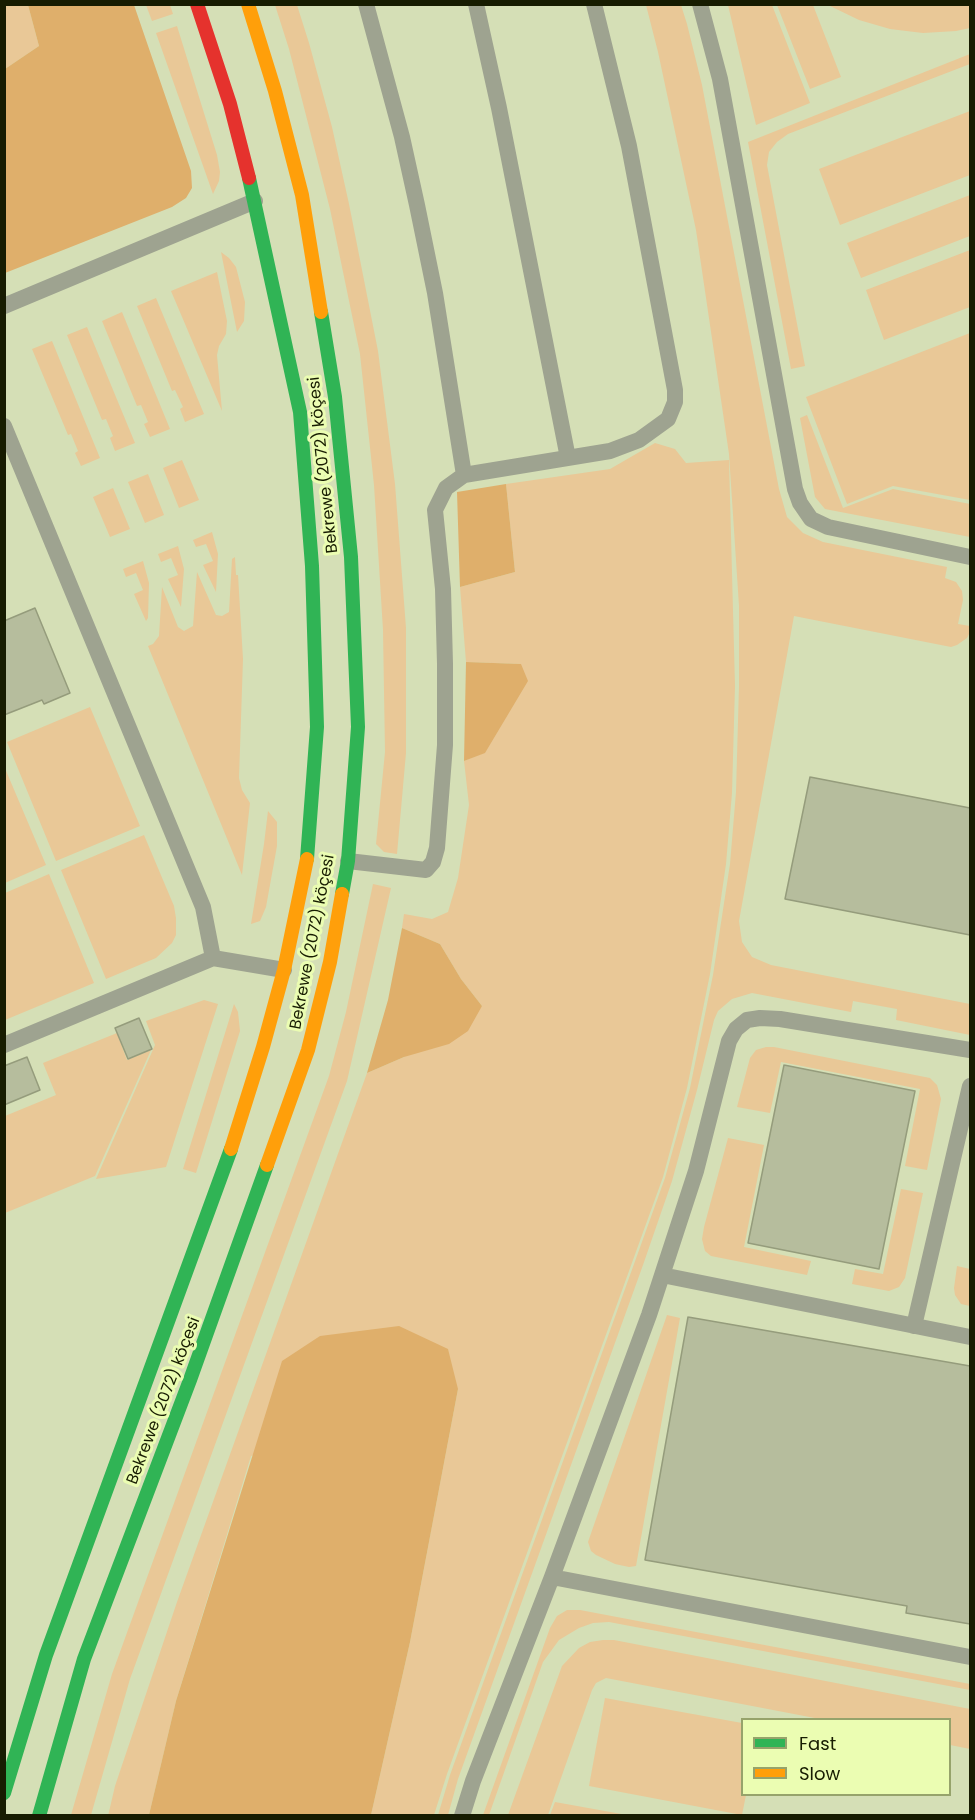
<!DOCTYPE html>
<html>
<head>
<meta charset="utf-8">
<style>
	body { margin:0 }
	#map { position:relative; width:975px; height:1820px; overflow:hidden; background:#d5dfb6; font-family:Poppins,sans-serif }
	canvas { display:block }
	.frame { position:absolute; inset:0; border:6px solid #171c01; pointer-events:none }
	.legend { position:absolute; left:741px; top:1718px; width:210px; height:78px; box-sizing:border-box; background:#ebfdb2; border:2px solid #96a36b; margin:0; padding:8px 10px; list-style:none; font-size:18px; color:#171c01 }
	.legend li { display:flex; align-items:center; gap:12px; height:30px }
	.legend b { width:30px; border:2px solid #96a36b }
</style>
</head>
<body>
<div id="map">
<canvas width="975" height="1820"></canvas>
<div class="frame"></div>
<ul class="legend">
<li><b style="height:8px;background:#30b455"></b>Fast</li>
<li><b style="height:8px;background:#ff9f0a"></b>Slow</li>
</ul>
</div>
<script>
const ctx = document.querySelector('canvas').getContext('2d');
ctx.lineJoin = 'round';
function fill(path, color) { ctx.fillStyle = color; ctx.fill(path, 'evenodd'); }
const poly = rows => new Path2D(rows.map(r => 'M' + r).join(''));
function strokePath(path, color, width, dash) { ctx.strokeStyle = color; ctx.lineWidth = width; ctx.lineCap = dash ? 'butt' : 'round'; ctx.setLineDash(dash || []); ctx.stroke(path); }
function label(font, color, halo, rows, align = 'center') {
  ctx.font = font + ' Poppins,sans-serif'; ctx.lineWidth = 6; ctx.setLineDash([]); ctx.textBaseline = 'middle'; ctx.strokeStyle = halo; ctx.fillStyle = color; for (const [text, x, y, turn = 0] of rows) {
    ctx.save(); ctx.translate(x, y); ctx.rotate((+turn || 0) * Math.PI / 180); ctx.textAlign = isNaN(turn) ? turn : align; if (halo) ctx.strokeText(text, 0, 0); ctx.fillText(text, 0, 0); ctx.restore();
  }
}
fill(poly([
	[5,5,28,5,39,46,5,69],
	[146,5,170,5,173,14,152,21],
	[275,5,297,5,309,43,332,127,349,204,378,351,395,484,406,628,406,753,397,854,384,852,376,844,385,752,383,630,374,485,360,354,330,209,289,49],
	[646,5,681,5,687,24,702,85,779,489,787,517,803,533,823,542,947,567,945,578,956,582,962,591,963,600,958,624,970,626,970,632,967,638,957,645,951,647,794,616,739,921,742,942,752,957,771,965,970,1004,970,1035,896,1020,897,1009,853,1001,851,1012,752,993,732,999,718,1011,714,1020,697,1090,672,1181,643,1265,458,1779,448,1815,438,1815,450,1775,665,1178,690,1088,713,975,730,864,736,792,739,686,739,606,729,454,696,230,658,52],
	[728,5,772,5,810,103,756,125],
	[777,5,813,5,841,77,810,89],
	[828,5,970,5,970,28,956,31,923,33,890,29,859,20],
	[177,26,217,155,220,172,219,181,213,194,156,33],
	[970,54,970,64,788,134,777,142,769,152,767,165,805,366,791,369,748,142],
	[970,111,970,175,840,225,819,169],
	[970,195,970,236,861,278,847,243],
	[970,250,970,307,884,340,866,290],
	[221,252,229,258,236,267,245,302,244,321,237,332],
	[217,272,227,321,226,334,219,346,217,355,222,411,171,291],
	[156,298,204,414,185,422,180,409,183,407,175,390,172,391,137,306],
	[122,312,170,429,150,437,144,424,148,422,141,405,137,406,102,321],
	[87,327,135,443,115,451,110,438,113,436,106,419,102,420,67,335],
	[970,333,970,500,893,486,847,504,806,397],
	[52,341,100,458,81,466,75,453,78,451,71,434,68,435,32,349],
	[807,415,843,508,893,489,970,504,970,537,825,509,815,497,800,418],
	[655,443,675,449,686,463,729,460,735,686,732,793,726,864,710,974,687,1088,663,1177,447,1774,434,1815,371,1815,410,1642,458,1389,251,1456,176,1701,149,1815,108,1816,115,1786,177,1602,367,1073,404,1057,482,1006,461,979,440,944,402,928,404,914,432,919,448,912,458,878,469,805,464,761,485,752,521,664,466,662,460,587,515,572,506,484,610,469],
	[182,460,199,500,179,508,163,468],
	[148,474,164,515,145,523,128,482],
	[113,488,130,529,110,537,93,497],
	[212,532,218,554,216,592,203,565,213,561,206,544,196,547,193,540],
	[178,546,184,569,181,607,168,579,178,575,171,558,161,562,158,554],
	[235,557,236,575,238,575,243,659,239,778,242,790,250,803,242,875,148,646,153,644,159,636,162,587,178,627,184,631,193,626,197,572,216,615,222,616,229,612,232,559],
	[143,561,149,583,148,618,146,621,134,594,143,590,136,573,126,577,123,569],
	[90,707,140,826,56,861,7,742],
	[4,766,46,865,5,883,4,883],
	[268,811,277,822,277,846,266,907,260,921,251,924,264,844],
	[144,835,174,906,176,918,176,935,172,943,156,958,106,979,61,870],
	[49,874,94,983,5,1020,5,893],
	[373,884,391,888,347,1081,130,1679,91,1815,71,1815,112,1674,329,1076,346,1012],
	[204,1000,218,1004,166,1167,96,1179,155,1045,146,1021],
	[234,1004,238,1012,240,1031,196,1173,183,1169],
	[117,1033,127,1060,151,1050,95,1176,5,1213,5,1116,56,1095,43,1063],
	[766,1047,774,1047,930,1078,937,1085,941,1099,927,1170,905,1166,920,1089,781,1062,770,1113,737,1107,750,1058,756,1050],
	[728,1138,764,1145,744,1247,811,1261,807,1275,711,1256,705,1251,702,1239,704,1227],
	[901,1189,923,1193,905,1278,899,1287,889,1291,852,1284,855,1269,883,1274],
	[957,1266,970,1269,970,1306,961,1304,955,1295,954,1288],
	[667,1315,680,1318,636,1566,629,1567,615,1564,596,1555,591,1551,588,1542],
	[567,1610,580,1610,970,1684,970,1690,609,1622,593,1623,579,1628,559,1640,543,1662,489,1815,483,1815,550,1628,557,1616],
	[603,1640,614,1640,970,1709,970,1749,950,1745,950,1720,820,1719,606,1678,596,1683,592,1690,548,1815,508,1815,562,1666,579,1648,590,1642],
	[605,1698,742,1723,742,1794,746,1795,742,1815,589,1786],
	[555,1802,627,1815,550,1815]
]), '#e9c897');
fill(poly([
	[28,5,134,5,191,171,192,188,186,198,172,207,5,273,5,69,39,46],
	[506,484,515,572,460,587,457,492],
	[466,662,521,664,528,681,485,753,464,761],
	[402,928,440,944,461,979,482,1006,468,1031,449,1044,404,1057,367,1073,388,1000],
	[399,1326,448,1349,458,1389,410,1642,371,1815,149,1815,176,1701,282,1361,320,1336]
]), '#dfaf6b');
const building = poly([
	[35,608,70,693,44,704,42,700,4,715,4,621,35,608],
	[810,777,970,808,970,935,785,899,810,777],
	[139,1018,152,1049,128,1059,115,1028,139,1018],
	[27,1057,40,1090,4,1105,4,1066,27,1057],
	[784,1065,915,1091,879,1269,748,1243,784,1065],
	[688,1317,970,1366,970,1624,906,1613,907,1606,645,1560,688,1317]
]);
fill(building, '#b6bd9d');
strokePath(building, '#959c7c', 1.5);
strokePath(poly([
	[366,4,402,137,417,205,435,293,464,475],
	[476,4,499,108,568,458],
	[700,4,720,79,795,489,800,503,811,519,828,527,970,557],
	[4,306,255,201],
	[4,426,203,907,213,958,284,970],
	[348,861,426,870,433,862,437,848,445,745,445,664,443,589,435,510,446,488,464,475,610,451,639,440,668,419,675,402,675,390,629,146,594,4],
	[4,1045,213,958],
	[662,1275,970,1337],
	[914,1326,970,1086],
	[552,1577,970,1657],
	[462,1816,473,1781,552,1577,649,1315,696,1171,729,1041,736,1029,747,1020,760,1018,780,1019,970,1050]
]), '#9ea390', 16);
strokePath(poly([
	[249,178,300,412,312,566,317,727,307,859],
	[321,312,335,397,351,557,358,727,348,861,342,894],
	[4,1793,46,1655,231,1149],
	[39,1816,84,1659,190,1380,267,1165]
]), '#30b455', 14);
strokePath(poly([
	[248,4,275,91,302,195,321,312],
	[231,1149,263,1047,284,970,307,859],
	[267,1165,308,1050,330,962,342,894]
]), '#ff9f0a', 14);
strokePath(poly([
	[197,4,230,104,249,178]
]), '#e5322d', 14);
label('16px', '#171c01', '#ebfdb2', [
	["Bekrewe (2072) köçesi",324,465,-96],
	["Bekrewe (2072) köçesi",313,942,-79],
	["Bekrewe (2072) köçesi",164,1401,-69]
]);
</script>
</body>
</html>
